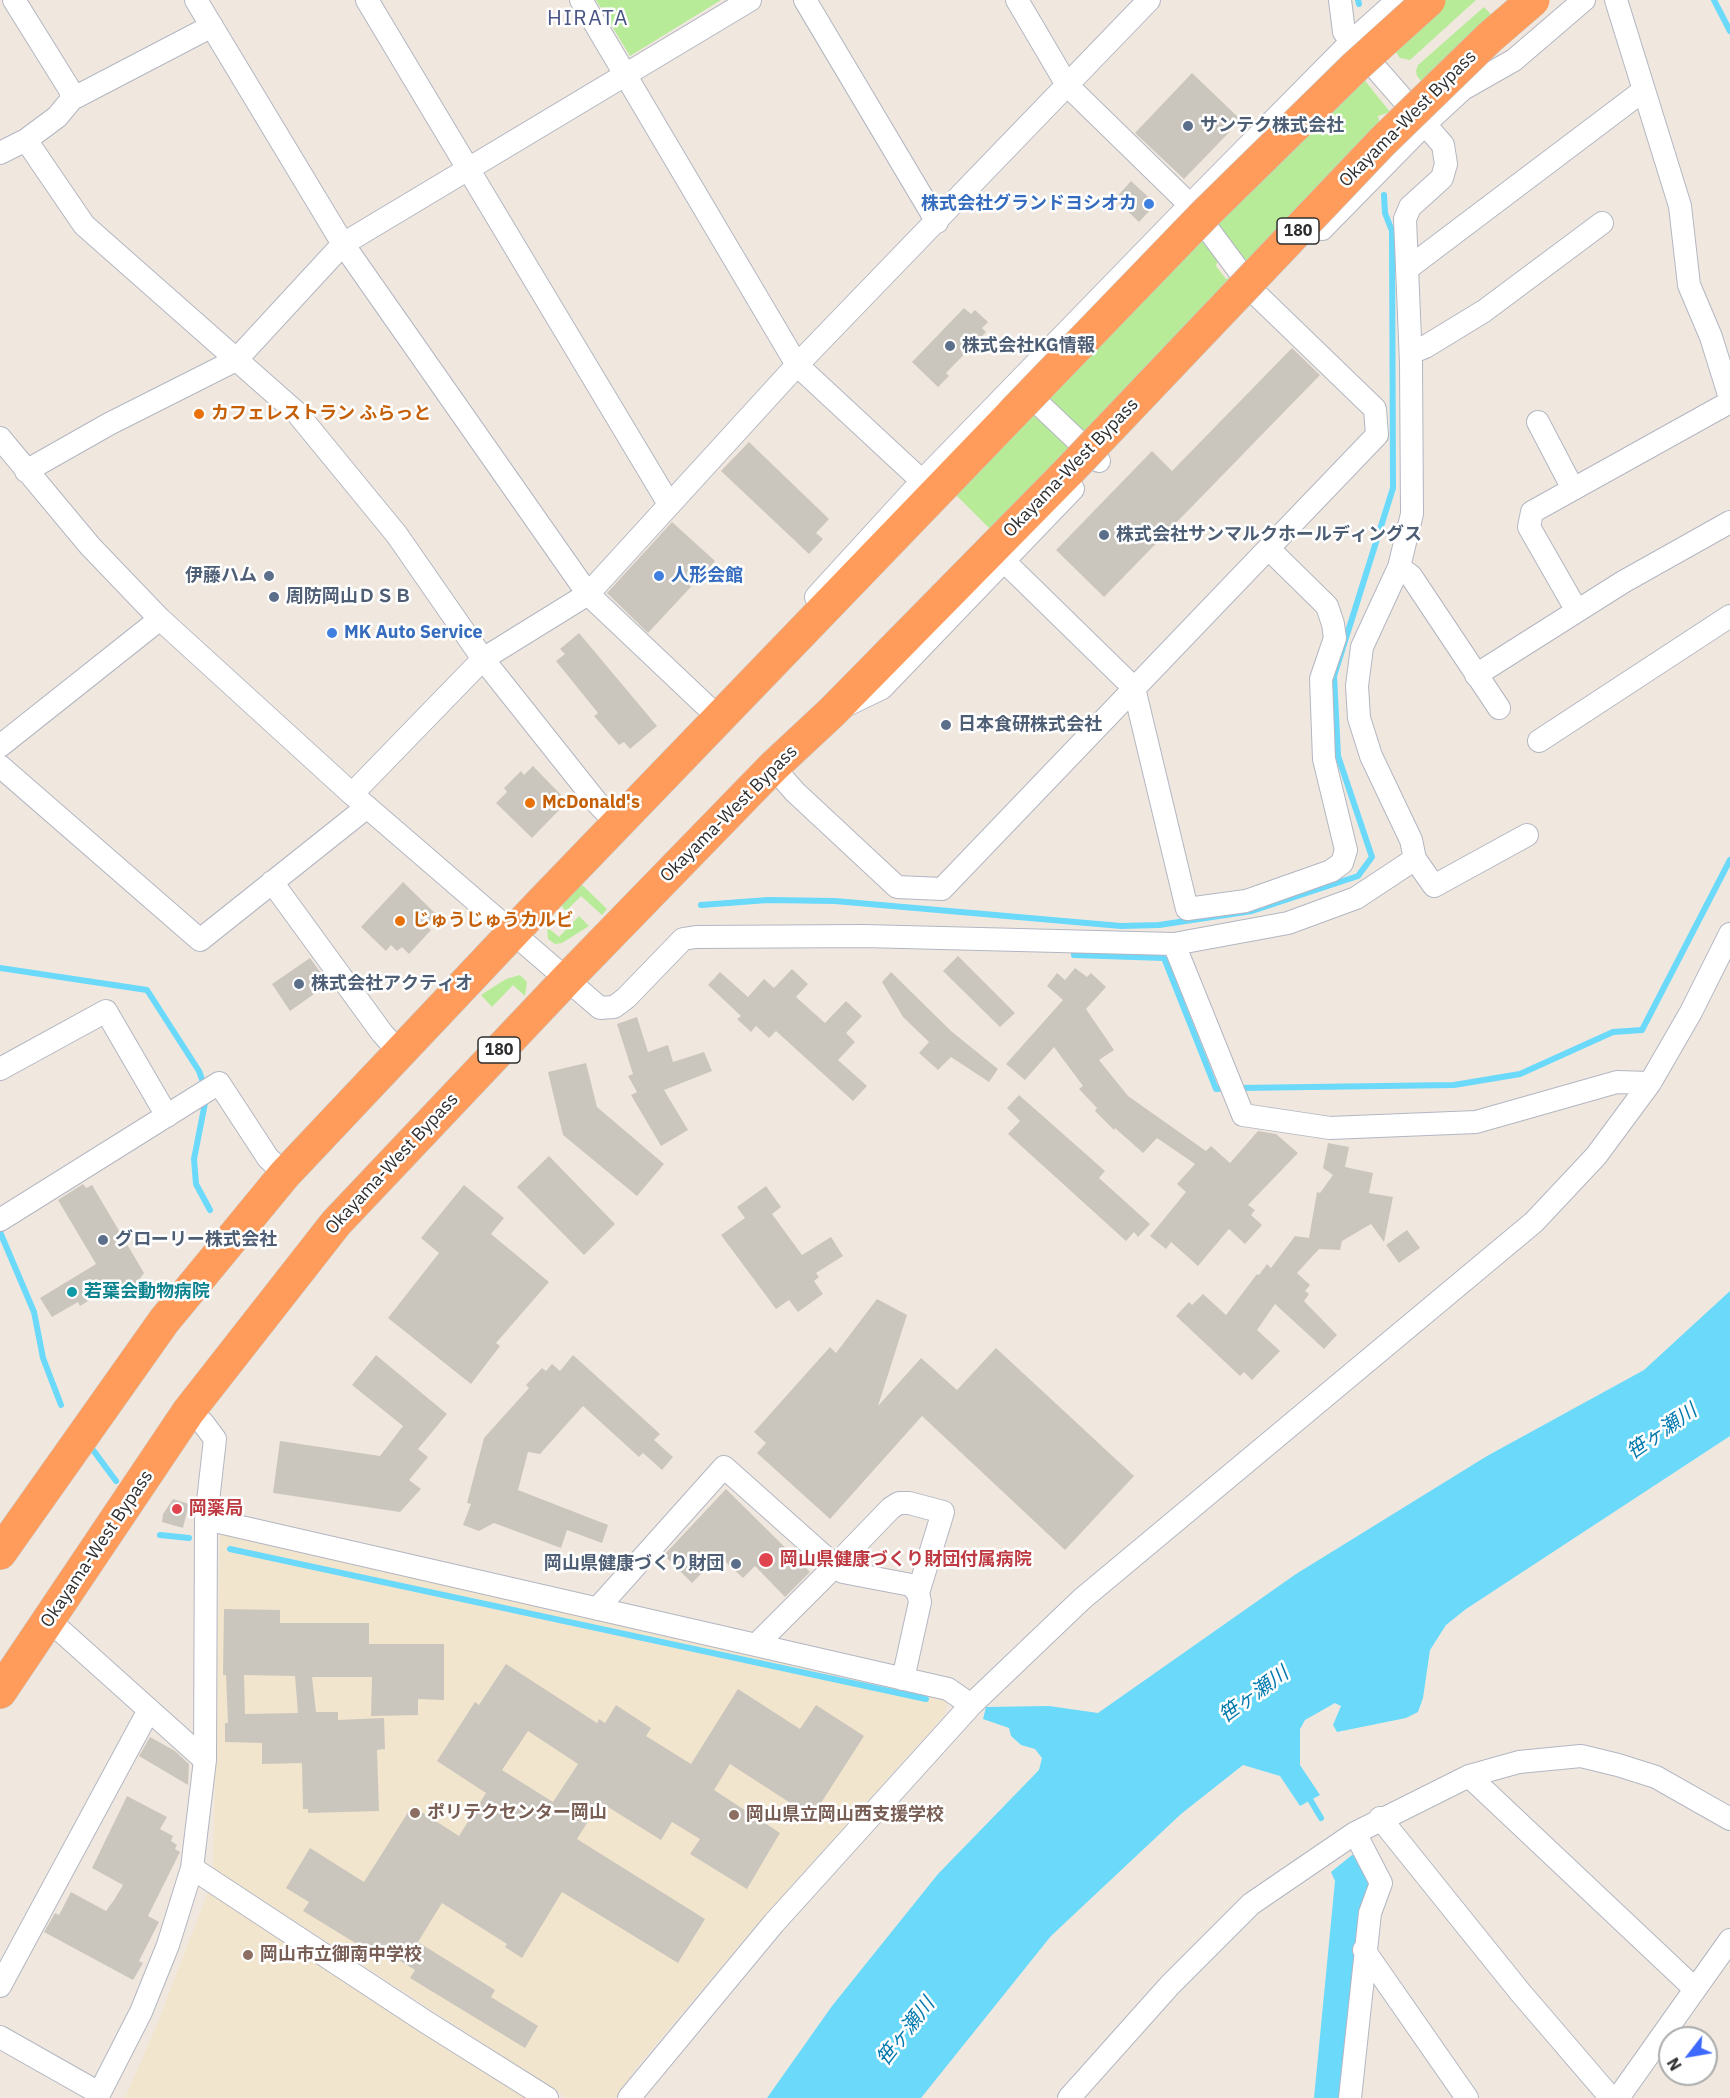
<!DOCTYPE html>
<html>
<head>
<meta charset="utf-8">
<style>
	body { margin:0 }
	#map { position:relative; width:1730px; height:2098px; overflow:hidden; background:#f0e8df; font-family:"IBM Plex Sans",sans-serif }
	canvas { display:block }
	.north { position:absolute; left:1658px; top:2026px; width:60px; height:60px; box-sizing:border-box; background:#fff; border:2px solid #ababab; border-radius:50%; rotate:239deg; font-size:16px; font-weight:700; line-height:24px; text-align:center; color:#2e2e2e }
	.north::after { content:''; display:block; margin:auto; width:21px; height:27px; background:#3d69ff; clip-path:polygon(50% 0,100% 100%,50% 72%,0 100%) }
</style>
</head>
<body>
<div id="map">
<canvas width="1730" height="2098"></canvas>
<div class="north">N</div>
</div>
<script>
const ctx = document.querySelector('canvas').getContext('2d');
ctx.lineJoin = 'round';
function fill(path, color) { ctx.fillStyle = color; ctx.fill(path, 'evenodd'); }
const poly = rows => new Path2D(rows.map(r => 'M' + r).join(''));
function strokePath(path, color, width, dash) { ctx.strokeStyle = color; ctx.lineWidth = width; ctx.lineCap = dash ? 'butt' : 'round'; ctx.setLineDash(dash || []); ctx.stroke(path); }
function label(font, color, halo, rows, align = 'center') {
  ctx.font = font + ' "IBM Plex Sans","Noto Sans JP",sans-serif'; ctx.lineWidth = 5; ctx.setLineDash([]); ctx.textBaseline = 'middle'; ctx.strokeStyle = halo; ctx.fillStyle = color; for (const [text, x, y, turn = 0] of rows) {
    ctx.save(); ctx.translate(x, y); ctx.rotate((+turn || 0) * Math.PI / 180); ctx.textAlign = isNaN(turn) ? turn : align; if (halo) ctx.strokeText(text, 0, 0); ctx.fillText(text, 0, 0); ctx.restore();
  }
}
fill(poly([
	[220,1533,948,1694,945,1715,765,1915,640,2063,616,2098,567,2098,213,1868],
	[209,1889,533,2098,125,2098,158,2022]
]), '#f2e5ce');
fill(poly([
	[596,0,721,0,630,56],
	[1441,0,1476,0,1410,60,1400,58,1391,45],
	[1484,7,1497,21,1426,87,1417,76,1416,71,1418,65],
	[1362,77,1390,112,1378,116,1380,126,1247,263,1215,221],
	[1201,234,1218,260,1216,266,1226,279,1231,277,1086,434,1047,397],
	[1033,413,1070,449,993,532,954,493],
	[579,882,607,909,602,915,581,896,566,911,559,903],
	[579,916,589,926,562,943,555,944,548,939,547,927,559,937],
	[520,975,527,982,525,996,513,985,492,1007,481,995,506,979]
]), '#b7eb98');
fill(poly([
	[1730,1291,1730,1436,1466,1609,1446,1625,1430,1650,1423,1698,1418,1712,1406,1718,1337,1732,1333,1725,1341,1706,1335,1703,1305,1720,1300,1729,1300,1765,1320,1795,1300,1806,1280,1776,1243,1765,1181,1814,1051,1936,921,2098,767,2098,832,2006,938,1874,1039,1770,1042,1758,1035,1749,1021,1745,1011,1736,1009,1728,983,1719,986,1707,1049,1706,1098,1713,1296,1574,1487,1456,1644,1370],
	[1352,1855,1362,1857,1369,1884,1360,1908,1340,2098,1314,2098,1335,1881,1331,1872]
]), '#6ad9fa');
strokePath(poly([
	[1358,0,1359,4],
	[1714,0,1730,31],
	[701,905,768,900,835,901,1121,926,1159,925,1252,911,1358,876,1372,857,1338,756,1334,676,1393,488,1392,231,1385,213,1384,195],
	[1074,947,1074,955,1164,958,1216,1089,1228,1088],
	[0,968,147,990,199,1071,204,1085],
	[1238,1088,1454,1085,1520,1074,1613,1032,1642,1030,1730,860],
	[206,1098,194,1159,196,1184,210,1210],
	[0,1232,34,1312,43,1358,61,1405],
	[93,1450,116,1481],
	[160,1535,189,1538],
	[230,1549,926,1699],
	[1308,1796,1321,1818]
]), '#6ad9fa', 6);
fill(poly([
	[1192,73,1241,120,1184,179,1135,133],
	[1131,181,1156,204,1139,222,1115,199],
	[964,308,971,314,975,310,988,322,982,328,986,332,946,373,949,376,938,387,912,362],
	[1292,348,1320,375,1104,597,1056,550,1152,451,1172,471],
	[749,442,829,519,816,533,823,539,809,554,721,471],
	[672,522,715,561,648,633,607,593],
	[579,633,657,726,630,749,624,742,619,745,594,716,598,713,556,661,565,654,560,649],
	[533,766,563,797,559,800,564,805,532,838,496,803,507,792,504,788,521,771,524,775],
	[403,882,437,915,426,926,431,930,409,954,402,947,397,951,391,945,386,951,361,927],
	[958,956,1015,1013,1000,1027,943,971],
	[310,958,326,980,311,990,314,994,290,1011,272,984],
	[1075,968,1087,977,1091,973,1106,987,1086,1009,1114,1050,1099,1060,1128,1096,1206,1151,1211,1146,1230,1163,1258,1131,1276,1134,1298,1153,1248,1205,1255,1210,1251,1215,1262,1225,1245,1244,1229,1229,1198,1266,1171,1242,1166,1249,1150,1236,1186,1192,1177,1184,1195,1164,1157,1138,1143,1153,1115,1128,1114,1130,1095,1111,1097,1108,1079,1089,1083,1086,1054,1047,1025,1080,1006,1064,1063,1000,1047,986,1057,973,1065,980],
	[792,969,808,984,796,997,825,1023,846,1001,862,1016,846,1033,855,1042,838,1060,867,1086,853,1101,776,1031,769,1038,756,1026,751,1032,737,1019,741,1016,708,985,720,972,748,997,764,979,774,988],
	[891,972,951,1031,998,1069,989,1082,951,1057,938,1070,919,1053,929,1042,903,1017,882,982],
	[637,1017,648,1052,668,1045,673,1062,704,1052,712,1071,664,1090,688,1130,661,1146,631,1095,637,1092,628,1076,633,1074,617,1024],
	[586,1063,597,1107,664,1164,637,1196,563,1135,548,1072],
	[1019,1095,1105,1171,1099,1178,1150,1224,1138,1237,1134,1232,1126,1241,1008,1134,1020,1121,1007,1108],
	[1328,1143,1349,1147,1345,1167,1373,1173,1369,1193,1393,1197,1384,1242,1371,1224,1342,1241,1340,1250,1319,1249,1297,1273,1310,1285,1305,1291,1309,1294,1304,1301,1337,1335,1324,1349,1275,1304,1257,1330,1280,1351,1252,1380,1244,1372,1240,1376,1176,1316,1189,1302,1192,1305,1203,1294,1226,1315,1257,1274,1259,1275,1267,1264,1271,1268,1295,1236,1309,1238,1317,1192,1320,1193,1333,1175,1323,1168],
	[549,1156,615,1224,584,1255,517,1187],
	[83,1184,86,1188,92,1185,144,1273,139,1280,142,1285,117,1299,110,1288,80,1306,78,1302,52,1317,40,1298,96,1264,58,1200],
	[464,1185,504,1218,491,1234,549,1282,496,1343,500,1346,471,1384,388,1318,439,1253,421,1238],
	[766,1186,781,1207,772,1214,802,1255,831,1237,843,1256,816,1273,819,1277,814,1281,823,1294,798,1312,789,1300,776,1309,721,1235,745,1218,737,1207],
	[1407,1230,1420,1248,1399,1263,1386,1245],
	[877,1299,907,1315,878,1406,921,1358,957,1390,996,1348,1134,1476,1065,1550,922,1416,830,1519,757,1453,766,1443,754,1432,830,1347,836,1353],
	[376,1355,447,1414,418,1449,428,1457,409,1480,421,1489,400,1512,273,1493,280,1441,380,1456,403,1426,352,1385],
	[573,1355,660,1434,654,1440,673,1457,662,1470,643,1453,639,1457,583,1406,540,1454,528,1452,518,1490,608,1525,602,1543,567,1530,561,1548,494,1523,479,1531,463,1525,471,1504,467,1503,484,1438,529,1388,526,1385,542,1368,546,1371,552,1364,560,1371],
	[726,1489,810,1572,785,1597,755,1566,743,1578,719,1556,692,1583,664,1555],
	[173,1499,189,1504,183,1528,162,1522,163,1514],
	[224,1609,280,1610,280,1623,369,1623,369,1644,444,1644,444,1700,418,1699,418,1715,371,1716,372,1677,312,1677,316,1712,338,1712,338,1720,384,1718,385,1749,377,1750,379,1811,308,1813,308,1809,303,1809,302,1763,262,1764,262,1743,225,1742,225,1723,228,1723,226,1675,223,1675],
	[244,1675,295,1676,298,1713,245,1714],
	[506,1664,597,1723,599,1719,605,1723,616,1705,651,1728,646,1736,691,1764,738,1689,800,1729,816,1705,864,1736,812,1817,730,1764,714,1790,780,1833,747,1889,690,1854,700,1839,672,1822,661,1840,600,1802,577,1839,705,1919,678,1963,562,1892,522,1958,505,1947,507,1944,442,1903,418,1942,495,1990,491,1997,538,2026,525,2048,410,1978,415,1970,379,1948,375,1955,303,1911,309,1902,286,1888,310,1848,364,1882,412,1806,459,1836,486,1793,437,1761,475,1702,479,1705],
	[528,1731,578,1764,553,1802,502,1770],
	[150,1737,175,1751,189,1764,188,1785,139,1756],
	[127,1796,167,1817,160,1829,173,1836,171,1841,177,1845,175,1849,180,1852,148,1916,159,1922,139,1961,143,1963,133,1980,44,1932,55,1913,59,1915,71,1892,106,1911,114,1900,123,1885,92,1868]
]), '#cbc6bd');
const minor = poly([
	[196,0,343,244,588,594,719,718],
	[367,0,669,504],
	[581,0,797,365,922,481],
	[805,0,937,222],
	[1616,0,1680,206,1689,285,1711,337,1730,398],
	[72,99,212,26],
	[26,140,84,225,297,413,397,535,483,659,599,805,618,824],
	[0,153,26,140,57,117,72,99,70,90,14,0],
	[1322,229,1424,125,1463,89,1514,60,1584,0],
	[1407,269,1644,90],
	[1411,353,1425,347,1484,311,1602,223],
	[1020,386,1099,461],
	[1538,422,1573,489],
	[0,438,90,546,160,619,352,794,600,1008,614,1007,626,998,683,939,696,937,864,936,1174,944,1288,923,1356,898,1415,859,1411,840,1371,756,1359,718,1357,686,1362,647,1399,567,1412,514,1411,363,1405,219,1410,207,1442,178,1446,164,1443,145,1344,32,1340,0],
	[26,471,109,424,236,360,343,244,750,0],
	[1005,562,1134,688,1187,909,1246,901,1331,871,1342,863,1346,850,1324,759,1321,679,1335,638,1333,624,1327,606,1269,549],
	[1399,567,1411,576,1499,708],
	[816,597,922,481,1190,205,1351,42,1398,0],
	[1577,611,1529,527,1532,512,1730,402],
	[1476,675,1623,582,1730,522],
	[849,704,882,688,1073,489],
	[1539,741,1730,616],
	[0,746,160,619],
	[0,766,200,940,367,807],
	[773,767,795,792,897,887,942,889,1377,435,1375,409,1257,295,1190,205,1067,85,1017,0],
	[352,794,483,659,588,594,797,365,1149,0],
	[1415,859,1434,886,1527,835],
	[272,882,382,1033,400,1053],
	[1174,944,1243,1115,1330,1128,1476,1122,1617,1082,1650,1083],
	[0,1069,106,1011,167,1116],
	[0,1220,219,1083,268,1158,285,1174],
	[206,1519,948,1689,971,1705],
	[597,1609,724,1467,835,1566,891,1508,899,1503,909,1503,943,1512,918,1593],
	[50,1621,205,1760],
	[756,1645,835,1566,843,1572,911,1585,918,1593,920,1602,903,1679],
	[1469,1776,1695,1989],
	[1380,1818,1520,1992,1611,2098],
	[192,1868,426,2022,547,2098],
	[1364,1950,1467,2098],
	[0,1986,149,1710],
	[0,2037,99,2093],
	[97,2098,141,2012,168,1945,192,1868,205,1760,206,1519,215,1439,203,1423,188,1412],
	[629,2098,774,1923,971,1705,1082,1599,1534,1222,1596,1156,1650,1083,1691,1012,1730,934],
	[1069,2098,1170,1985,1251,1904,1355,1833,1469,1776,1519,1762,1581,1756,1618,1765,1656,1777,1730,1819],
	[1350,2098,1370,1913,1381,1883,1355,1833],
	[1618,2098,1730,1940]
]);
const highway = poly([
	[0,1553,164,1321,285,1174,540,904,1013,413],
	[0,1692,188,1412,336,1223,566,980,773,767,832,712,1070,470]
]);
strokePath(minor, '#b3b6c2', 24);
strokePath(highway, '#c9c9c9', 34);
strokePath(minor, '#fff', 22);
strokePath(highway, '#ff9c5b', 33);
const highwayBridge = poly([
	[1013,413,1204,215,1356,66,1429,0],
	[1070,470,1382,142,1489,38,1533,0]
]);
strokePath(highwayBridge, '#c9c9c9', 34, []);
strokePath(highwayBridge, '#ff9c5b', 33);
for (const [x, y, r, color] of [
	[1188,126,6,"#5c6f8a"],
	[1149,204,6,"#3f7fe0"],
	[950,346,6,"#5c6f8a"],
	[199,414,6,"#e8710a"],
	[1104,535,6,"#5c6f8a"],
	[269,576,6,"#5c6f8a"],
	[659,576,6,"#3f7fe0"],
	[274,597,6,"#5c6f8a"],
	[332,633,6,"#3f7fe0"],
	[946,725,6,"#5c6f8a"],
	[530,803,6,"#e8710a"],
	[400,921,6,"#e8710a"],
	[299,984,6,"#5c6f8a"],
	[103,1240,6,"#5c6f8a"],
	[72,1292,6,"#0f9aa8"],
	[177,1509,6,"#e0444e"],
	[766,1560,8,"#e0444e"],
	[736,1564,6,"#5c6f8a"],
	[415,1813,6,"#8d6e63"],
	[734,1815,6,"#8d6e63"],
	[248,1955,6,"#8d6e63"]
]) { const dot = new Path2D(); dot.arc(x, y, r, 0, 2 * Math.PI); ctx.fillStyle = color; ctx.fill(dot); strokePath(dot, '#fff', 2); }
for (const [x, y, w] of [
	[1298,231,42],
	[499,1050,42]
]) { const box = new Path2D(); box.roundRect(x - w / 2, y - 13, w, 26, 4.5); ctx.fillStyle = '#fff'; ctx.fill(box); strokePath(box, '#2e2e2e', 1.5); }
label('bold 16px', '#2e2e2e', null, [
	["180",1298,231],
	["180",499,1050]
]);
label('18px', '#2e2e2e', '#fff', [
	["Okayama-West Bypass",1408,119,-45],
	["Okayama-West Bypass",1071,468,-46],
	["Okayama-West Bypass",729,814,-45],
	["Okayama-West Bypass",392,1164,-47],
	["Okayama-West Bypass",97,1549,-56]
]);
label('bold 18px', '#4e5e75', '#fff', [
	["サンテク株式会社",1200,126],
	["株式会社KG情報",962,346],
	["株式会社サンマルクホールディングス",1116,535],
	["伊藤ハム",257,576,"right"],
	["周防岡山ＤＳＢ",286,597],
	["日本食研株式会社",958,725],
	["株式会社アクティオ",311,984],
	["グローリー株式会社",115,1240],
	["岡山県健康づくり財団",724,1564,"right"]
], 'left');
label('bold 18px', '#366cbe', '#fff', [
	["株式会社グランドヨシオカ",1137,204,"right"],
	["人形会館",671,576],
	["MK Auto Service",344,633]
], 'left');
label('bold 18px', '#c56008', '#fff', [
	["カフェレストラン ふらっと",211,414],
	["McDonald's",542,803],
	["じゅうじゅうカルビ",412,921]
], 'left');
label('bold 18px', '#0d838f', '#fff', [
	["若葉会動物病院",84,1292]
], 'left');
label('bold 18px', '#be3a42', '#fff', [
	["岡薬局",189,1509],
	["岡山県健康づくり財団付属病院",780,1560]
], 'left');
label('bold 18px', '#785e54', '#fff', [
	["ポリテクセンター岡山",427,1813],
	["岡山県立岡山西支援学校",746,1815],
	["岡山市立御南中学校",260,1955]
], 'left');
label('italic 20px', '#0179ae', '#fff', [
	["笹ヶ瀬川",1662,1432,-35],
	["笹ヶ瀬川",1254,1695,-36],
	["笹ヶ瀬川",906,2032,-52]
]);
ctx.letterSpacing = '1.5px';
label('21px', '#495584', '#fff', [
	["HIRATA",588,19]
]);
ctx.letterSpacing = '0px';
</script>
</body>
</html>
